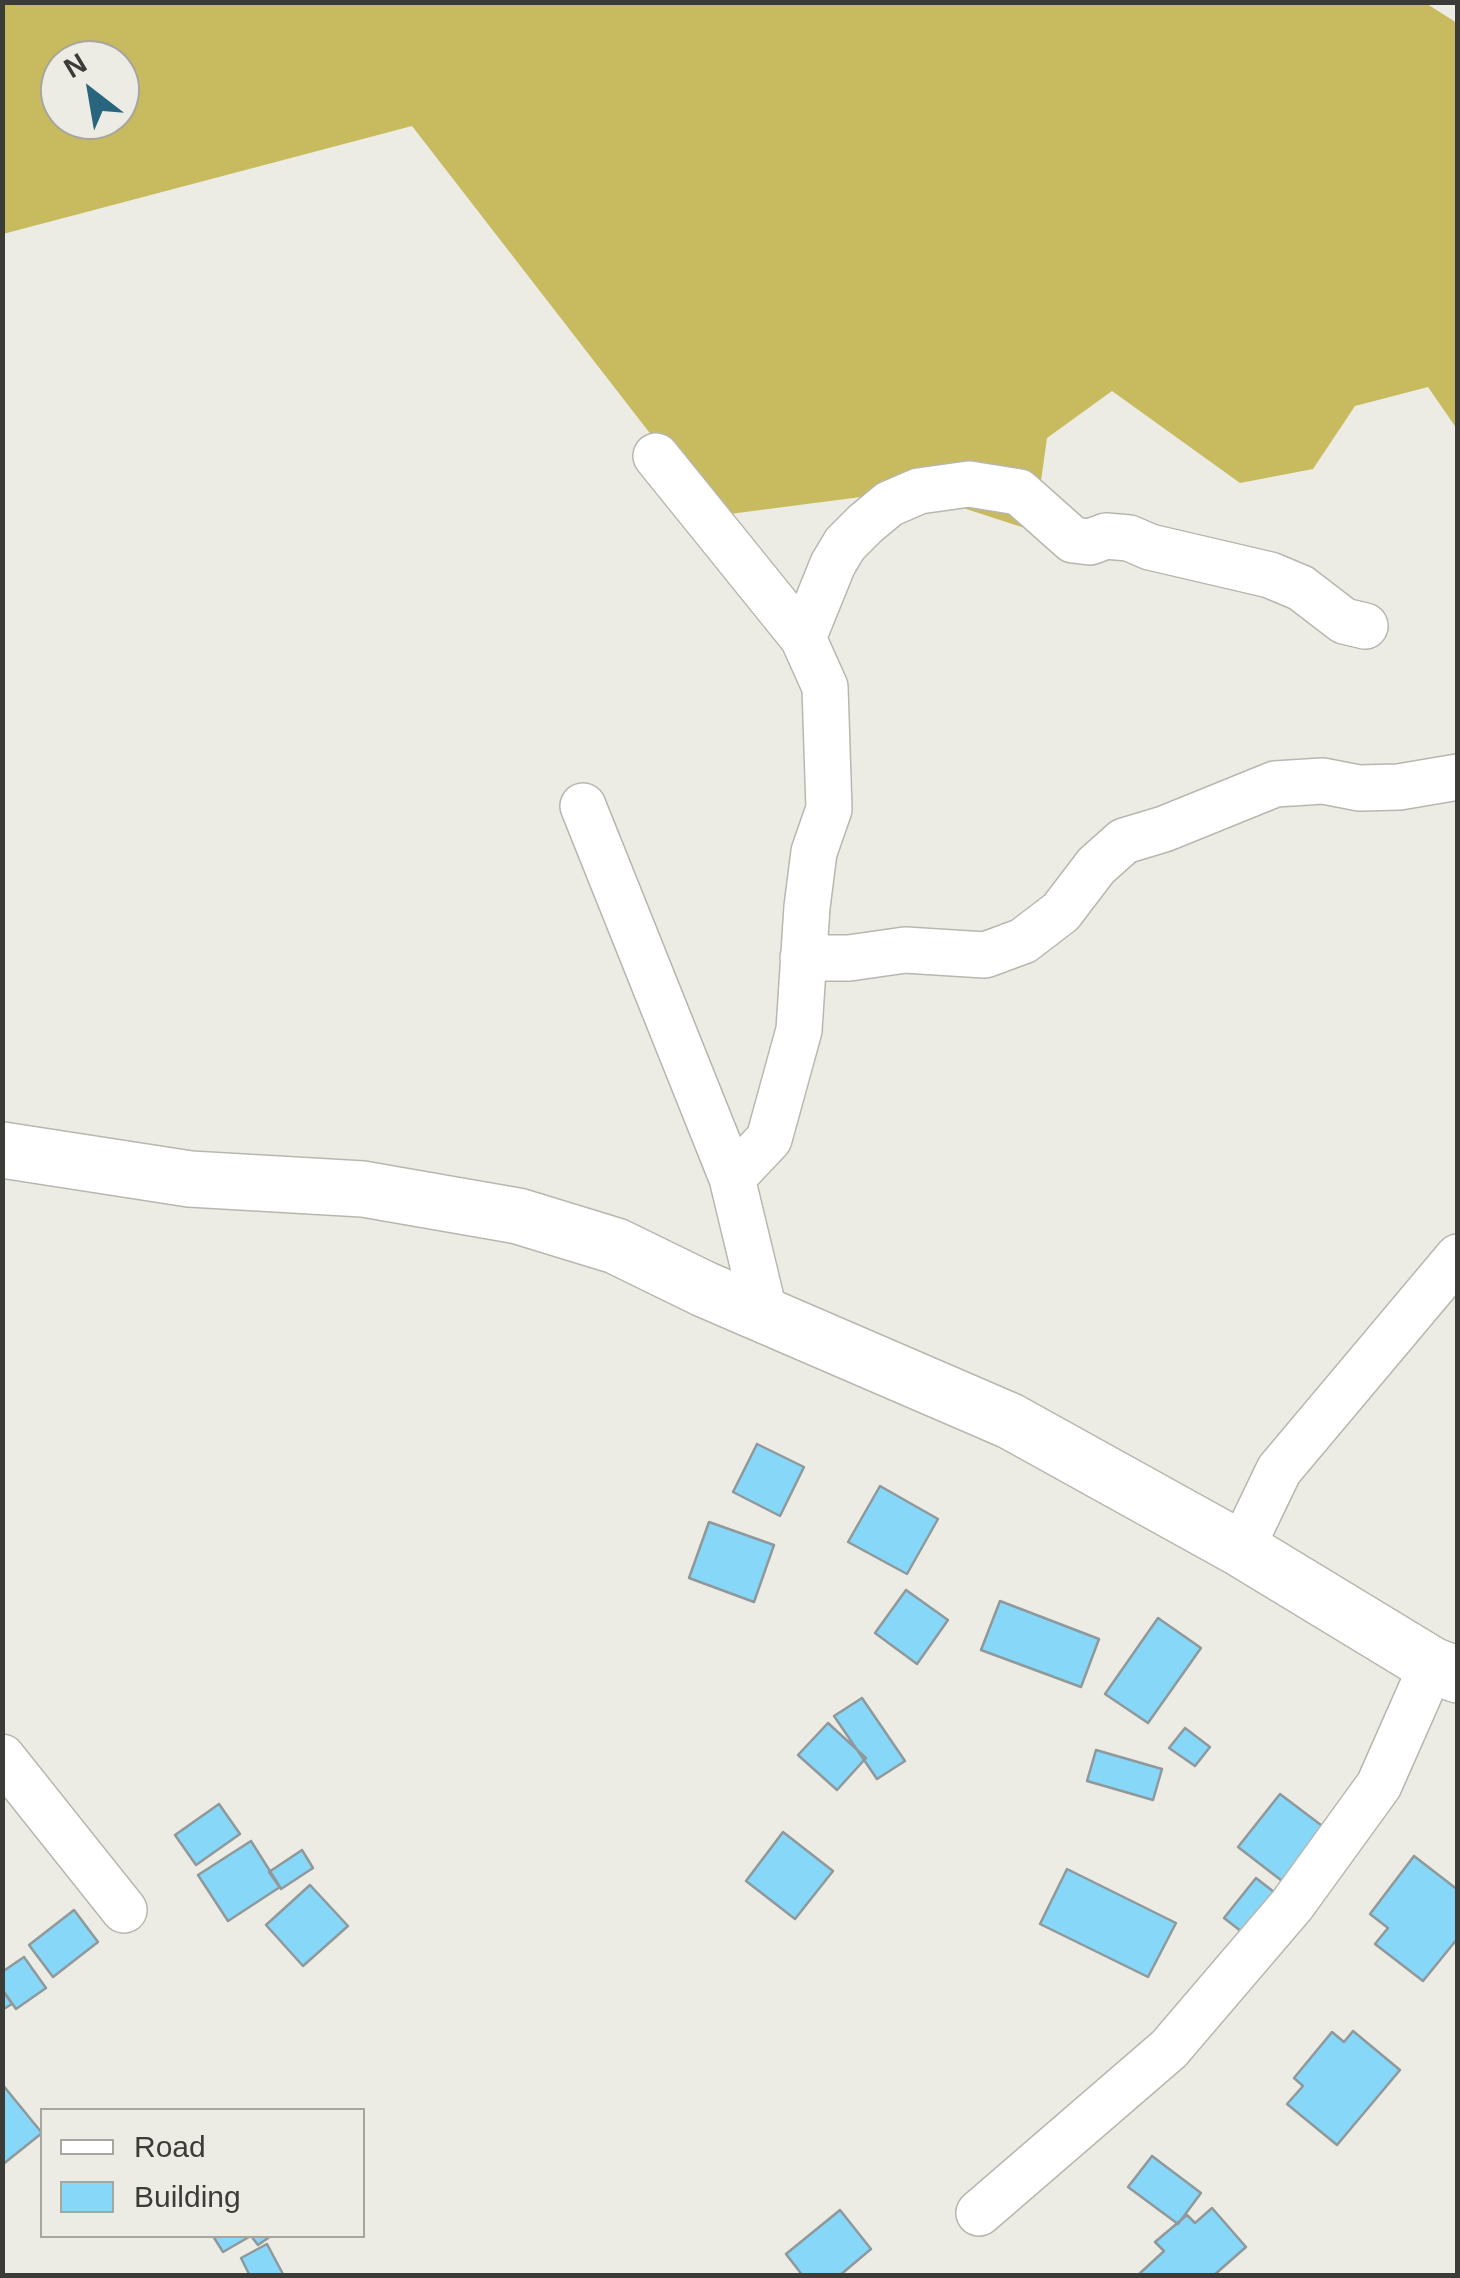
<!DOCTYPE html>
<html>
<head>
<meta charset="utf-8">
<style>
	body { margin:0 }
	#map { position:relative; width:1460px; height:2278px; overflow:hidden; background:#edece4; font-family:Arial,sans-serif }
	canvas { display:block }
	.frame { position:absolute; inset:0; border:5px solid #3b3b38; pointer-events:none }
	.legend { position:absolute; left:40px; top:2108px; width:325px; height:130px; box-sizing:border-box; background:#edece4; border:2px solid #a6a59f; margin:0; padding:12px 18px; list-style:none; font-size:30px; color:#3b3b38 }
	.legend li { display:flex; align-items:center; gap:20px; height:50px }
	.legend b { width:50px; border:2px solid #a6a59f }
	.north { position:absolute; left:40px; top:40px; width:100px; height:100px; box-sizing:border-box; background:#edece4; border:2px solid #a6a59f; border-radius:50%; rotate:329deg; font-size:28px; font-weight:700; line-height:40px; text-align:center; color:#3b3b38 }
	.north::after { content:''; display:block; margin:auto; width:35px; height:45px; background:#29667d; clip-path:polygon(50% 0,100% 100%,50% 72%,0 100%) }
</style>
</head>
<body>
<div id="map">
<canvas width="1460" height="2278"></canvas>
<div class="frame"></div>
<ul class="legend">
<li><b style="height:12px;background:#fff"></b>Road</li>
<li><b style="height:28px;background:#87d7f8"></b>Building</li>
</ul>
<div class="north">N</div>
</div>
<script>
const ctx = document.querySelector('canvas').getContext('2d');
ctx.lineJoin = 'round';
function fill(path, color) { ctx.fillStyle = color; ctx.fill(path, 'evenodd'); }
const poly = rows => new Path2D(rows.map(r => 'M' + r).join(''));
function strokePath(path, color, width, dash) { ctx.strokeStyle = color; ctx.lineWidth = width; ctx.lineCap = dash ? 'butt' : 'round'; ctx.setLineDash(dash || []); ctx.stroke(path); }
fill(poly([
	[1424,2,1457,23,1457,429,1428,387,1355,406,1313,469,1240,483,1112,391,1047,438,1034,531,960,507,884,494,714,516,412,126,3,234,3,3],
	[60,60,120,60,120,120,60,120]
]), '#c8ba5f');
const building = poly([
	[757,1444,804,1467,780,1516,733,1492,757,1444],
	[880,1486,938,1519,907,1574,848,1542,880,1486],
	[709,1522,774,1545,754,1602,689,1578,709,1522],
	[906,1590,948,1620,917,1664,875,1633,906,1590],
	[1000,1601,1099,1639,1081,1687,981,1650,1000,1601],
	[1158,1618,1201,1648,1148,1723,1105,1694,1158,1618],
	[862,1698,905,1761,877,1779,834,1716,862,1698],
	[828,1723,866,1758,837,1790,798,1755,828,1723],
	[1185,1728,1210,1747,1195,1766,1169,1748,1185,1728],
	[1096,1750,1162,1769,1153,1800,1087,1781,1096,1750],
	[1280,1794,1350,1847,1308,1901,1238,1847,1280,1794],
	[219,1804,240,1834,196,1865,175,1835,219,1804],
	[783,1832,833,1871,795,1919,746,1881,783,1832],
	[251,1841,280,1887,228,1921,198,1875,251,1841],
	[302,1850,313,1868,281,1889,269,1872,302,1850],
	[1414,1856,1458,1890,1458,1938,1423,1981,1375,1944,1388,1928,1370,1914,1414,1856],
	[1067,1869,1176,1923,1148,1977,1040,1924,1067,1869],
	[1256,1878,1301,1913,1269,1953,1224,1918,1256,1878],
	[310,1885,348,1926,303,1966,266,1925,310,1885],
	[74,1910,98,1942,53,1977,29,1945,74,1910],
	[24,1957,46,1988,16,2009,2,1989,2,1972,24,1957],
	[2,1989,12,2004,2,2010,2,1989],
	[1353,2031,1400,2070,1337,2145,1287,2104,1303,2086,1294,2078,1332,2032,1344,2042,1353,2031],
	[2,2084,42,2133,2,2165,2,2084],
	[1152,2156,1201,2193,1178,2224,1128,2187,1152,2156],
	[1212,2208,1246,2247,1213,2276,1137,2276,1164,2251,1155,2242,1187,2215,1195,2223,1212,2208],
	[840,2210,871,2249,839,2276,803,2276,786,2254,840,2210],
	[213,2236,249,2236,249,2237,223,2252,213,2236],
	[251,2236,271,2236,258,2245,251,2236],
	[267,2244,284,2276,250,2276,241,2258,267,2244]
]);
fill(building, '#87d7f8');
strokePath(building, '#8f989b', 2.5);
const minor = poly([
	[656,456,803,638,825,687,829,809,814,852,807,907,799,1030,769,1139,732,1178],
	[803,638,833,564,845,544,865,524,889,504,919,491,969,484,1019,492,1073,540,1090,542,1106,536,1129,538,1150,547,1270,575,1301,588,1344,621,1365,626],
	[583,806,732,1178,765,1315],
	[803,958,849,958,905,950,985,955,1023,941,1061,912,1096,866,1124,841,1164,829,1275,784,1323,781,1359,788,1399,787,1458,777],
	[1241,1549,1279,1470,1458,1257],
	[2,1757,124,1910],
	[979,2213,1169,2049,1292,1905,1379,1785,1432,1665]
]);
const tertiary = poly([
	[2,1150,190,1179,363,1189,518,1216,616,1246,704,1289,1010,1421,1241,1549,1432,1665,1458,1675]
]);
strokePath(minor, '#b8b7af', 48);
strokePath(tertiary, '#b8b7af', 58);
strokePath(minor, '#fff', 45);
strokePath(tertiary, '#fff', 55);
</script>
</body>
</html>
